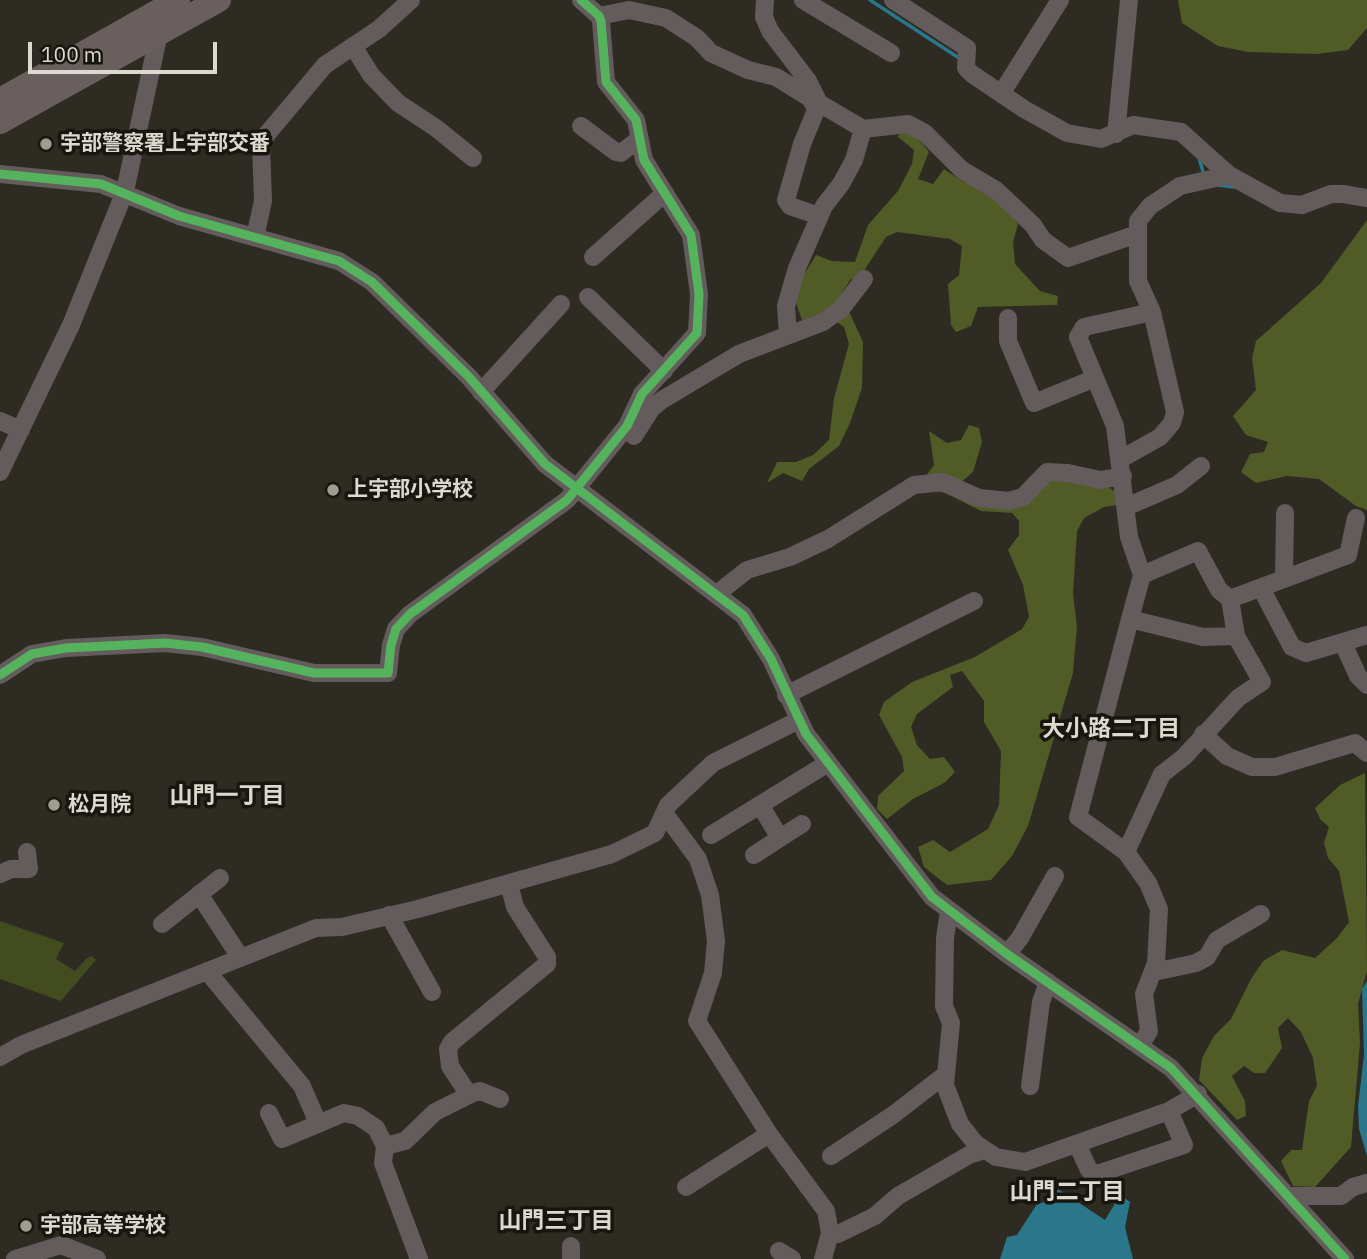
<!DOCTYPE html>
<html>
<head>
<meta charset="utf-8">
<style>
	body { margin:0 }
	#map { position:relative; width:1367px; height:1259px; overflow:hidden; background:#2d2b22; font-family:"IBM Plex Sans",sans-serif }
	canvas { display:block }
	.scale { position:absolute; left:28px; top:42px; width:189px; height:32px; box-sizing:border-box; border:4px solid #dcdad0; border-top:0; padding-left:9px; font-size:21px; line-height:24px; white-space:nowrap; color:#dcdad0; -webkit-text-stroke:5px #18160f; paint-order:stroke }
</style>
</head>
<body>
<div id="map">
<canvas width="1367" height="1259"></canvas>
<div class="scale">100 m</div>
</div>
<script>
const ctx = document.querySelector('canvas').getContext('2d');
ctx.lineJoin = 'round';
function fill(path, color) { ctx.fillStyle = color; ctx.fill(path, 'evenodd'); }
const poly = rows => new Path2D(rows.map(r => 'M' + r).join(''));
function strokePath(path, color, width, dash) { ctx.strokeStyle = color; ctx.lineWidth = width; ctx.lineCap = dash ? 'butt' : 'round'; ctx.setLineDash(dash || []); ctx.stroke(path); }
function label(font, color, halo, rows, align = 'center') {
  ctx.font = font + ' "IBM Plex Sans","Noto Sans JP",sans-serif'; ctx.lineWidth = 7; ctx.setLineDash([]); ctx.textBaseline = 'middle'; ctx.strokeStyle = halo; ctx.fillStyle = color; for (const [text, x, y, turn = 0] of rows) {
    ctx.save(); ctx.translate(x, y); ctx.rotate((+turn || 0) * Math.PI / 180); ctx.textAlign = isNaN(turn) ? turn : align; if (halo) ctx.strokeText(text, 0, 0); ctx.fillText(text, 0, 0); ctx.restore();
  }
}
fill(poly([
	[0,921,64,943,56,959,75,971,87,958,92,956,96,960,61,1001,0,979]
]), '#424c1e');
fill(poly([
	[1178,0,1367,0,1367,28,1348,50,1317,54,1248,52,1218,46,1182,23],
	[906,131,918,138,929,152,918,179,933,184,944,169,962,181,988,190,1005,207,1018,224,1013,242,1015,264,1040,291,1058,296,1057,305,978,307,971,326,956,332,951,325,948,284,959,275,962,246,950,239,897,232,886,237,858,280,851,279,841,294,863,342,862,388,850,423,839,446,809,469,802,481,783,473,767,483,777,462,796,462,813,455,829,440,834,398,849,344,844,327,834,320,821,314,802,320,796,303,800,281,816,255,832,261,855,262,868,225,898,191,912,164,914,150,897,136],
	[1367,220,1367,510,1356,506,1319,479,1287,476,1256,483,1241,472,1250,454,1264,452,1268,442,1246,435,1233,416,1256,390,1252,358,1256,341,1321,283],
	[969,425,979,428,982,442,973,472,960,483,997,508,1045,482,1059,480,1108,487,1116,492,1117,505,1104,507,1084,518,1077,531,1073,594,1077,626,1073,673,1028,826,1012,856,991,880,947,885,924,867,918,847,933,840,950,852,988,829,999,805,1001,751,984,722,984,701,962,671,950,675,953,687,917,714,911,727,917,745,930,759,944,757,955,772,944,783,913,799,887,819,877,809,878,796,904,771,902,757,879,715,884,702,912,682,975,657,1022,629,1029,617,1023,585,1008,550,1019,535,1019,521,1012,513,981,511,945,493,927,489,925,477,934,465,929,431,947,443,961,440],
	[1365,773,1367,971,1358,1004,1360,1043,1351,1147,1315,1187,1293,1186,1281,1161,1291,1150,1302,1150,1309,1101,1317,1086,1313,1058,1301,1032,1288,1018,1278,1028,1282,1048,1265,1073,1254,1073,1244,1066,1232,1076,1245,1101,1246,1116,1237,1120,1199,1080,1202,1058,1214,1036,1231,1019,1251,979,1263,961,1282,950,1315,958,1337,938,1349,922,1339,871,1328,858,1324,843,1329,827,1320,819,1315,808,1340,785]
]), '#505b26');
fill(poly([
	[1367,981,1367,1156,1359,1129,1358,1106,1364,1055,1362,989],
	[1058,1189,1105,1220,1120,1195,1130,1202,1125,1227,1133,1259,1000,1259,1007,1237,1017,1235,1037,1204,1049,1201]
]), '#2a778c');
strokePath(poly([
	[870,0,959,58],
	[1199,158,1204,175],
	[1218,185,1234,187]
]), '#2a778c', 3.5);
strokePath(poly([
	[765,0,764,17,770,31,808,81,819,103,802,144,786,200,790,206,819,216],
	[803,0,891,53],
	[893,0,967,48,966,68,972,74,1024,109,1067,133,1101,139,1133,125,1181,132,1229,175,1280,203,1302,205,1331,194,1343,194,1367,198],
	[599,16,629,10,666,18,697,38,711,53,748,70,776,77,810,98,814,105],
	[353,46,371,75,398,103,436,128,473,158],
	[1001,94,1060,0],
	[581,126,616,152,621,153,639,139],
	[863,129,908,124,925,133,962,170,996,190,1033,225,1043,240,1068,258,1137,234],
	[1116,134,1129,0],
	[0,174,101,184,179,216,339,261,372,282,469,377,545,464,743,615,771,659,806,734,932,897,1007,954,1171,1068,1345,1259],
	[255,237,263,201,261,145,267,134,325,65,379,29,411,0],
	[593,257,665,193],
	[588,297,664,371],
	[1008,318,1008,341,1034,403,1093,379],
	[788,334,786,306,797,268,824,206,841,184,854,160,863,129,819,103],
	[481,392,561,304],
	[0,421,21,430],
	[634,436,652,408,662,400,739,354,823,322,841,309,864,279],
	[1121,459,1160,437,1172,423,1175,412,1152,312,1138,281,1138,221,1150,206,1180,186,1229,175],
	[0,472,71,325,125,191,159,33],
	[1126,507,1177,485,1201,466],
	[1284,579,1285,513],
	[1261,588,1292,647,1306,653,1367,635],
	[718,593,747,570,790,557,828,539,914,485,943,482,979,498,1009,501,1023,497,1047,472,1068,473,1100,480,1123,476],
	[1230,599,1348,555,1356,518],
	[1130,619,1142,575,1129,537,1115,426,1078,337,1084,327,1152,312],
	[1343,643,1358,676,1367,685],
	[0,675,32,654,66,648,165,643,202,647,314,673,388,673,391,645,396,629,410,614,567,500,627,426,642,394,697,333,699,294,691,235,644,160,636,120,606,82,601,21,599,16,581,0],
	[786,695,974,601],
	[1203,734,1227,756,1252,767,1275,767,1355,743,1367,753],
	[665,814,698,859,710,895,716,941,713,973,697,1021,769,1134,826,1211,830,1233,823,1259],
	[711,835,828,763],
	[780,838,802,824],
	[1126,852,1162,774,1184,757,1238,698,1262,682,1236,636,1230,599,1219,590,1198,551,1142,575],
	[754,855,780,838,760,805],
	[0,874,11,869,29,869,27,852],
	[199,894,240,957],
	[949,911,945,938,944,1006,951,1023,945,1085,960,1124,976,1144,996,1157,1025,1162,1169,1111,1198,1094],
	[389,915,432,992],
	[162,924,220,878],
	[1007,954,1020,938,1055,876],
	[207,971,302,1086,318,1123],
	[1154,972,1196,963,1207,957,1217,940,1261,914],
	[1140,1046,1149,1031,1144,994,1156,963,1159,909,1148,883,1126,852,1078,817,1130,619,1203,637,1236,636],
	[0,1057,21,1045,316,928,342,927,418,909,612,854,655,833,668,805,713,763,797,721],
	[1030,1086,1041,1002,1048,982],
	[469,1095,450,1066,448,1049,452,1042,547,964,547,957,515,907,509,884],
	[269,1113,282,1139,344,1113,358,1116,376,1128,385,1146,383,1163,419,1259],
	[1077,1144,1089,1170,1097,1174,1184,1145,1169,1111],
	[385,1146,405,1141,435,1112,473,1093,480,1091,500,1099],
	[831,1156,893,1115,946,1074],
	[686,1187,769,1134],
	[1289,1196,1341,1196,1353,1187,1367,1183],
	[830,1233,838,1234,875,1216,898,1196,969,1155,985,1150],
	[571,1246,571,1259],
	[779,1251,792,1259],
	[15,1259,61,1245,97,1259]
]), '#635b5c', 18);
strokePath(poly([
	[0,100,178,0],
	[0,122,219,0]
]), '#695f5e', 24);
strokePath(poly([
	[0,174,101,184,179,216,339,261,372,282,469,377,545,464,743,615,771,659,806,734,932,897,1007,954,1171,1068,1345,1259],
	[0,675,32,654,66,648,165,643,202,647,314,673,388,673,391,645,396,629,410,614,567,500,627,426,642,394,697,333,699,294,691,235,644,160,636,120,606,82,601,21,599,16,581,0]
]), '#56b35d', 9);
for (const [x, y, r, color] of [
	[46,144,7,"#9f9d93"],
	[333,490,7,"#9f9d93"],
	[54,805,7,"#9f9d93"],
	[26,1226,7,"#9f9d93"]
]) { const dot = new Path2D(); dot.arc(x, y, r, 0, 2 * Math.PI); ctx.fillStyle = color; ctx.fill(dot); strokePath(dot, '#18160f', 2.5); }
label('bold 21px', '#dcdad0', '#18160f', [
	["宇部警察署上宇部交番",60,144],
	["上宇部小学校",347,490],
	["松月院",68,805],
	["宇部高等学校",40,1226]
], 'left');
label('bold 23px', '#dcdad0', '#18160f', [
	["大小路二丁目",1111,729],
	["山門一丁目",227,796],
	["山門二丁目",1067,1192],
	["山門三丁目",556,1221]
]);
</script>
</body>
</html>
